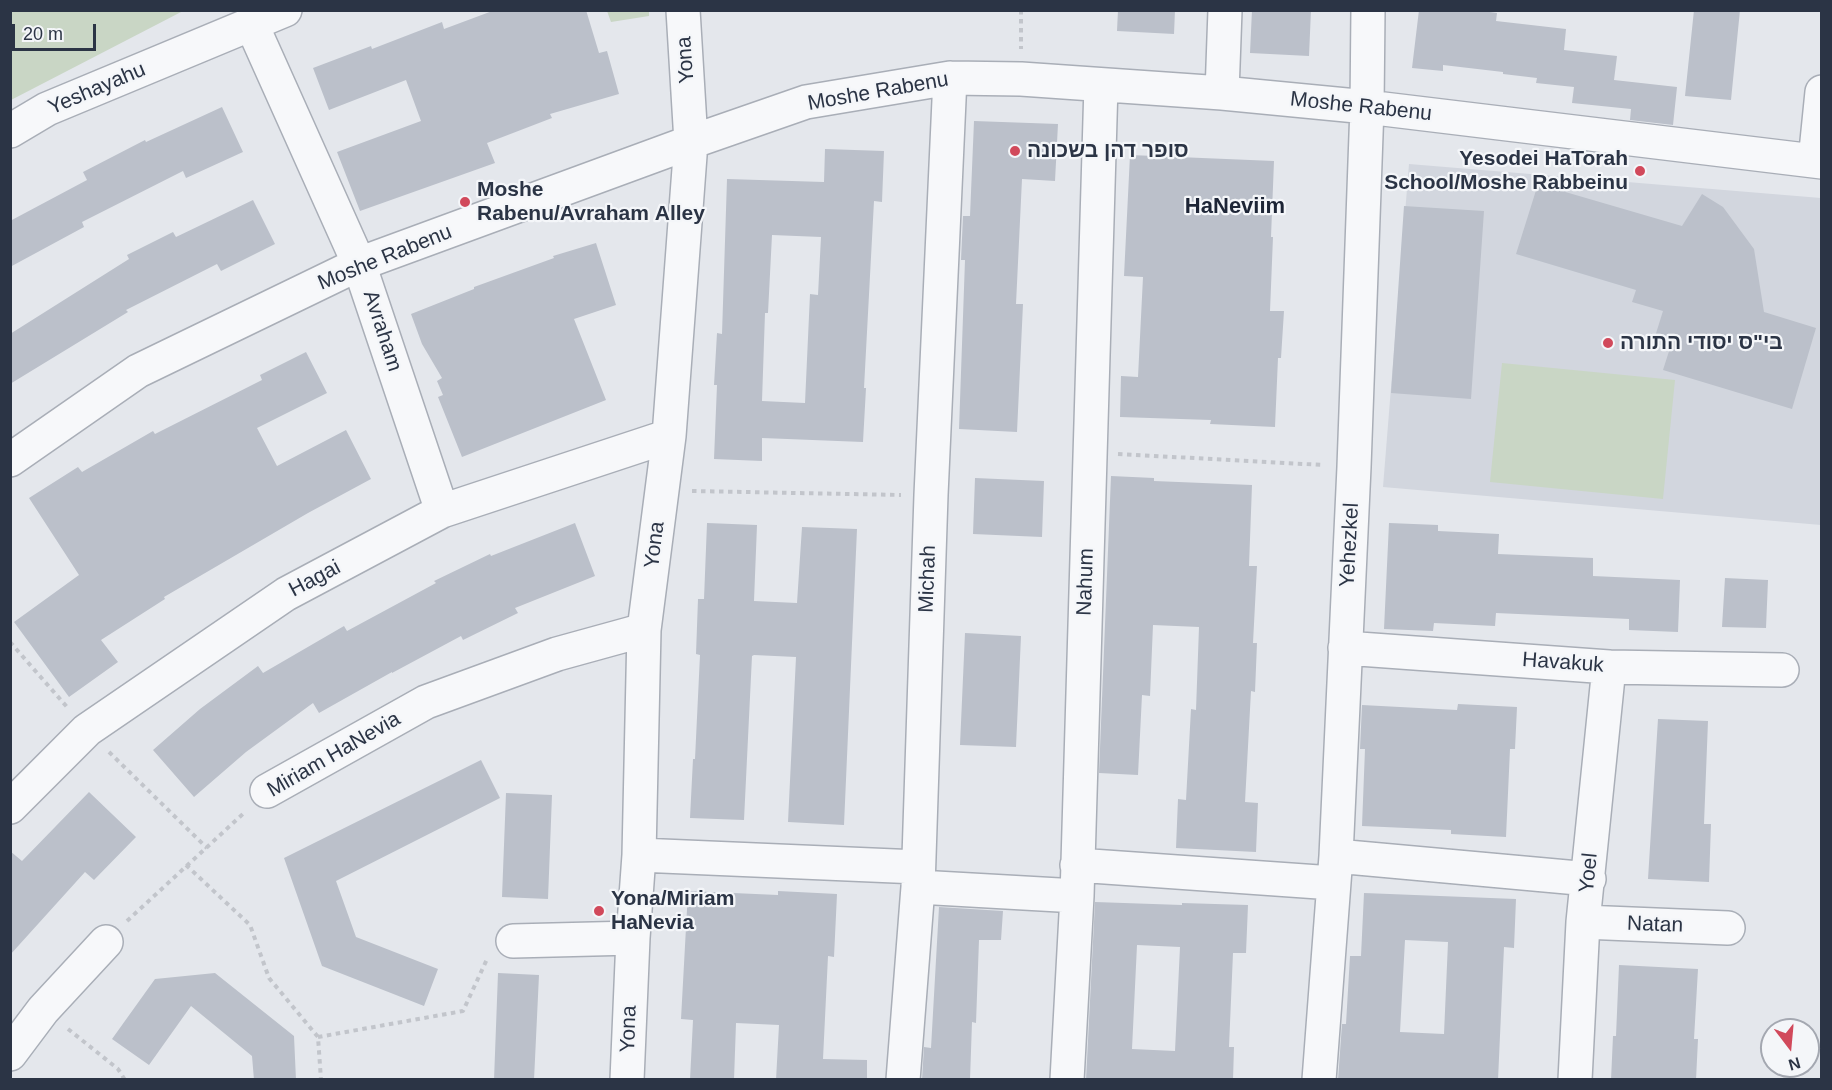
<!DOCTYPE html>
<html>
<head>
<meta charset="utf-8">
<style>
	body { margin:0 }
	#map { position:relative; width:1832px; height:1090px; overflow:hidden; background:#e4e7ec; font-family:Helvetica,sans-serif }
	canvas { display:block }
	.frame { position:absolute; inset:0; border:12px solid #2b3445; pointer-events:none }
	.north { position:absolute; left:1760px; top:1018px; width:60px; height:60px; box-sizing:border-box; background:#f4f6f9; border:2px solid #a4a8b1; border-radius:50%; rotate:164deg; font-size:16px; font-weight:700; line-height:24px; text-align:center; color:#2b3445 }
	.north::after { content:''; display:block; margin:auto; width:21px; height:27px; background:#d1495b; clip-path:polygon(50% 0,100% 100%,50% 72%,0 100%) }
	.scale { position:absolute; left:12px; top:24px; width:84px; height:27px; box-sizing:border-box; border:3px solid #2b3445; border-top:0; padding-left:8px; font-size:18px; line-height:21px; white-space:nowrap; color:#2b3445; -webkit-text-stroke:4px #f4f6f9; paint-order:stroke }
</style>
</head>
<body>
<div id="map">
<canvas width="1832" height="1090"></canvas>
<div class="frame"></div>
<div class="north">N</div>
<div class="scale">20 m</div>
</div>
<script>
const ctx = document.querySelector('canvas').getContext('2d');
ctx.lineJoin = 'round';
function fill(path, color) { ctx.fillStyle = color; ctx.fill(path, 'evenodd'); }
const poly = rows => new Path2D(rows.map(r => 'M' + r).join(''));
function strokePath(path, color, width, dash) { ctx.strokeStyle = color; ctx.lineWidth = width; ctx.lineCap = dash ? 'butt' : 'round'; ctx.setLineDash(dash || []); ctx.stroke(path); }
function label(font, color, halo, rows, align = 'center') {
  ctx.font = font + ' Helvetica,Heebo,sans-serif'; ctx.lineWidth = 4.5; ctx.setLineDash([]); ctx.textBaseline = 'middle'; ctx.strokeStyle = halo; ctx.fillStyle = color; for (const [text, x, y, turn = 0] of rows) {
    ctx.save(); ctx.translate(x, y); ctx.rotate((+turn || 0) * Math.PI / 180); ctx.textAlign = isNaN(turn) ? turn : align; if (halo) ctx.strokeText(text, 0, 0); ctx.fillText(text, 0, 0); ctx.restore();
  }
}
fill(poly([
	[1409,164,1821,198,1821,525,1383,487]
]), '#d2d6de');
fill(poly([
	[11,10,183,10,183,11,11,100],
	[607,11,649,11,649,16,611,22],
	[1502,363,1675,380,1663,499,1490,482]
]), '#c9d6c5');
fill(poly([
	[495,10,586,10,599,53,607,51,619,94,550,114,552,118,487,143,495,163,360,211,337,152,421,121,406,80,329,110,313,68,371,46,372,49,442,22,444,29],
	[1118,10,1175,10,1174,34,1117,31],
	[1252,10,1311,10,1309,56,1250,53],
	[1419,10,1475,10,1497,13,1496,21,1566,29,1564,50,1617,56,1614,80,1677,87,1673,125,1630,120,1631,109,1572,103,1574,87,1536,83,1537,78,1503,74,1503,72,1443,65,1443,71,1412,68],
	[1694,10,1740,10,1731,100,1685,96],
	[222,107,243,152,186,178,183,171,82,222,84,227,10,267,10,221,87,180,83,172,145,140,146,142],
	[974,121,1058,124,1055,181,1022,179,1016,304,1023,304,1017,432,959,429,965,260,961,260,963,216,970,216],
	[825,149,884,151,882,202,874,201,864,388,866,388,863,442,762,438,762,461,714,459,717,385,714,385,717,333,722,334,727,179,824,182],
	[772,235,821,237,818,295,810,294,805,403,762,401,765,313,768,313],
	[1130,155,1274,161,1271,237,1273,237,1270,311,1284,311,1281,358,1278,358,1275,427,1210,424,1211,420,1120,417,1121,376,1138,377,1143,277,1124,276],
	[1538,184,1682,226,1702,194,1723,207,1754,249,1764,312,1816,328,1792,409,1663,370,1670,348,1653,343,1663,311,1632,302,1636,290,1516,254],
	[253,200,275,244,221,271,217,264,126,310,128,312,10,384,10,334,129,259,127,255,173,232,176,237],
	[1404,206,1484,211,1471,399,1391,393],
	[596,243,616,305,574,319,606,400,462,457,438,397,443,395,437,381,442,378,422,344,411,314,474,289,474,287,554,258,553,256],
	[306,352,327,393,257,428,277,466,346,430,371,479,308,513,164,597,165,599,101,640,118,662,69,697,14,622,79,575,29,498,78,467,82,472,153,431,155,434,262,380,260,375],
	[1111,476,1154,478,1154,481,1252,485,1249,566,1257,566,1253,643,1257,643,1255,692,1251,691,1245,802,1258,803,1256,852,1176,848,1178,799,1186,800,1191,709,1196,710,1199,627,1153,625,1150,696,1142,695,1138,775,1099,773],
	[975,478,1044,481,1042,537,973,534],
	[575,523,595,576,515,608,518,613,463,640,461,636,392,673,392,672,319,713,313,703,246,752,194,797,153,750,200,709,258,666,263,673,344,626,347,631,436,583,434,581,490,554,491,556],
	[707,523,757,525,754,601,797,603,802,527,857,529,844,825,788,822,796,657,754,655,752,656,744,820,690,818,693,759,695,759,700,655,696,654,698,599,704,599],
	[1389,523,1438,525,1438,531,1499,534,1498,554,1593,558,1593,576,1680,580,1678,632,1629,630,1629,619,1496,613,1495,626,1434,623,1433,631,1384,629],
	[1725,578,1768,580,1766,628,1722,627],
	[965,633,1021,636,1016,747,960,745],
	[1458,704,1517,707,1515,749,1510,749,1506,837,1451,834,1451,830,1362,826,1365,749,1360,749,1362,705,1457,710],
	[1658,719,1708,721,1704,824,1711,824,1709,882,1648,879],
	[481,760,500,798,336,881,356,937,438,969,424,1006,322,966,284,858],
	[89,792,136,837,94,880,85,872,10,955,10,851,22,861],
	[506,793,552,795,548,899,502,897],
	[688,891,778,895,778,891,837,894,834,957,828,956,823,1059,867,1060,867,1080,776,1080,779,1025,736,1023,734,1080,690,1080,693,1020,681,1019],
	[1364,893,1516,899,1514,948,1504,947,1498,1080,1338,1080,1342,1024,1346,1024,1350,956,1361,956],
	[1405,940,1448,942,1444,1034,1400,1032],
	[1095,902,1182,905,1182,903,1248,905,1246,953,1233,953,1229,1047,1234,1047,1233,1080,1086,1080],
	[1137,945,1180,947,1175,1051,1132,1049],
	[939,907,1003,911,1001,940,979,940,976,1023,972,1022,970,1080,922,1080,924,1047,931,1048],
	[1619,965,1698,969,1694,1039,1698,1039,1696,1080,1611,1080,1613,1036,1616,1036],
	[215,973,294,1036,296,1080,254,1080,252,1056,191,1006,149,1065,112,1039,155,979],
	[498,973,539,975,534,1080,494,1080]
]), '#bbc0ca');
const minor = poly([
	[251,23,359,264,442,511],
	[1222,93,1225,10],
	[10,131,47,109,285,10],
	[1815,161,1822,92],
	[10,460,138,371,359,264,691,142,806,102,950,78,1021,79,1222,93,1367,107,1822,162],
	[1345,648,1609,667,1782,670],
	[267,791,426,702,557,654,644,630],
	[10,807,87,730,286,594,442,511,669,436],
	[639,855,918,867],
	[1336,856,1589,879],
	[1077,865,1333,883],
	[918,887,1077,896],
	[1583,922,1728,928],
	[513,941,633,938],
	[10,1054,43,1010,106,942],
	[627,1080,633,938,639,855,644,630,669,436,691,142,683,10],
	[903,1080,918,887,931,495,950,78],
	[1067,1080,1077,896,1101,85],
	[1319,1080,1336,856,1354,467,1367,107,1368,10],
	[1575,1080,1583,922,1609,667]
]);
strokePath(minor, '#a9aeb7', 36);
strokePath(poly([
	[1021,10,1021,49],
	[1118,454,1323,465],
	[692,491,901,495],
	[10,642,67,707],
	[109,752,207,848],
	[186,865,250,925,269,978,318,1037,321,1080],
	[127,921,245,812],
	[68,1029,118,1069,125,1080],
	[318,1037,463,1011,488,957]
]), '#c2c5cb', 4, [4.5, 4.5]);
strokePath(minor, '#f7f8fa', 33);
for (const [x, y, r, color] of [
	[1015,151,6,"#d1495b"],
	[1640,171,6,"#d1495b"],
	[465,202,6,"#d1495b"],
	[1608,343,6,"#d1495b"],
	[599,911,6,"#d1495b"]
]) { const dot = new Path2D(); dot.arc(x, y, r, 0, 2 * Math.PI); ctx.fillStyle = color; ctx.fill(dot); strokePath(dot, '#f4f6f9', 2); }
label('21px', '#2b3445', '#f4f6f9', [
	["Yona",686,60,-94],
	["Yeshayahu",97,89,-23],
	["Moshe Rabenu",878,92,-10],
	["Moshe Rabenu",1361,107,6],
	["Moshe Rabenu",385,258,-22],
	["Avraham",382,331,72],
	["Yona",655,545,-83],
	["Yehezkel",1350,545,-87],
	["Hagai",315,579,-28],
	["Michah",928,579,-88],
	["Nahum",1086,582,-88],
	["Havakuk",1563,663,4],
	["Miriam HaNevia",334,755,-30],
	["Yoel",1589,873,-84],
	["Natan",1655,925,2],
	["Yona",629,1029,-88]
]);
label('bold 21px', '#2b3445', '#f4f6f9', [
	["סופר דהן בשכונה",1027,151],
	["Yesodei HaTorah",1628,159,"right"],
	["School/Moshe Rabbeinu",1628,183,"right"],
	["Moshe",477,190],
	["Rabenu/Avraham Alley",477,214],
	["בי\"ס יסודי התורה",1620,343],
	["Yona/Miriam",611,899],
	["HaNevia",611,923]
], 'left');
label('bold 22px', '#1d2536', '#f4f6f9', [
	["HaNeviim",1235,207]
]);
</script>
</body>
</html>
